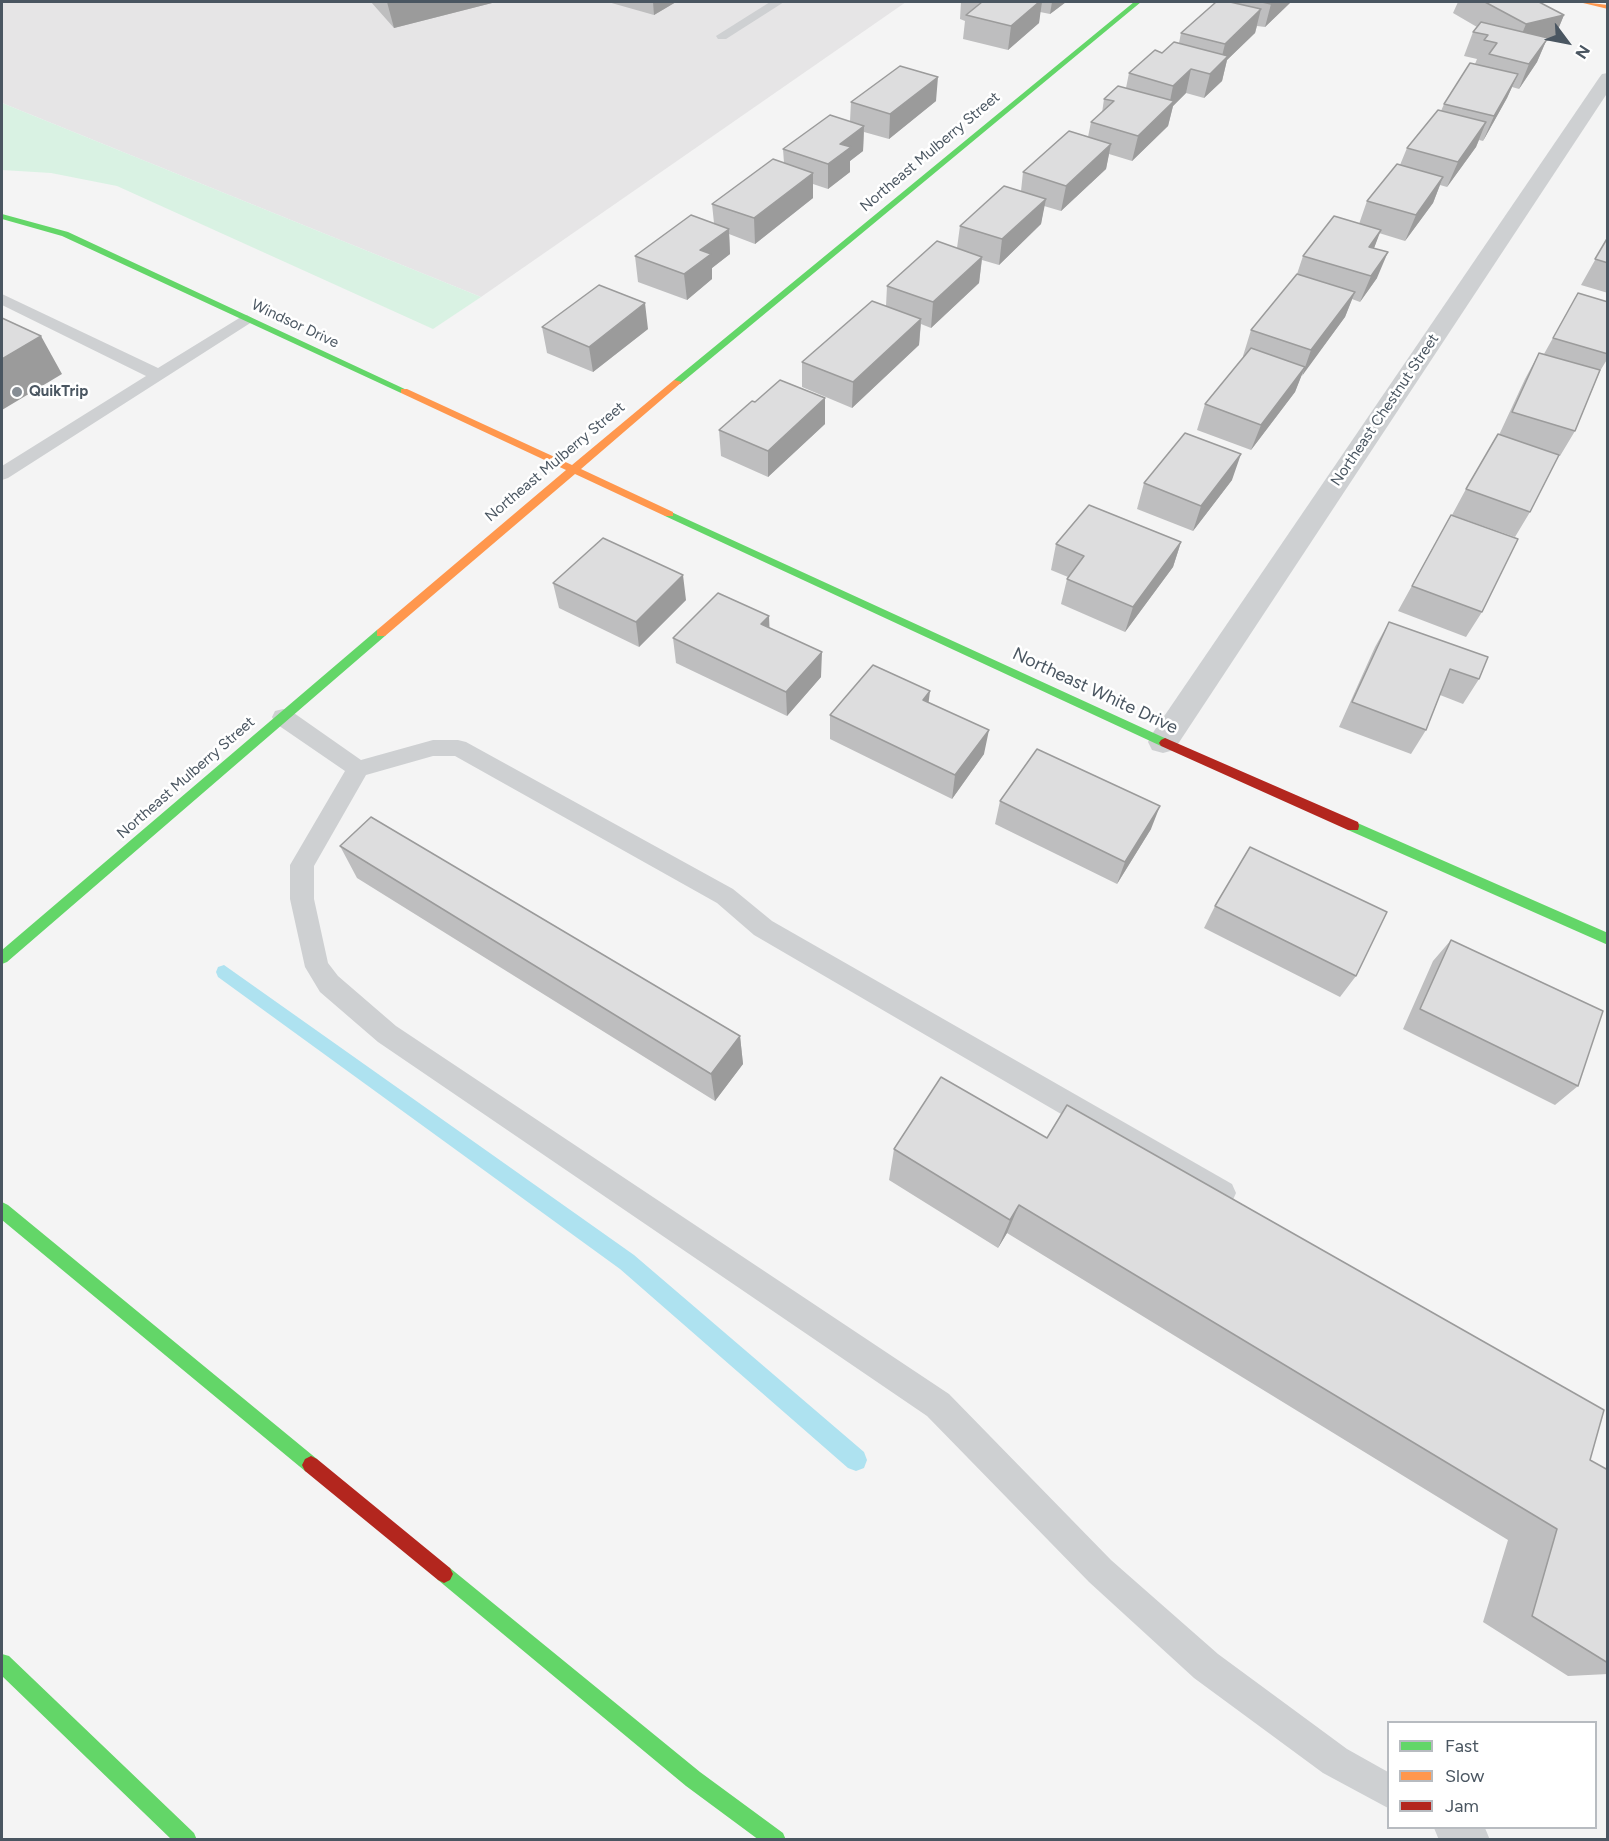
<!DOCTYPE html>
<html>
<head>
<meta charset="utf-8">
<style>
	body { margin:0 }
	#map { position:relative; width:1609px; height:1841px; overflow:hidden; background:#f4f4f4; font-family:Figtree,sans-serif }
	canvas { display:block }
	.frame { position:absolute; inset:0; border:3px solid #4a5661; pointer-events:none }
	.legend { position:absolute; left:1387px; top:1721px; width:210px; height:108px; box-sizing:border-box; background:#fff; border:2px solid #b7bbc0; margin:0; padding:8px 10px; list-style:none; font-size:18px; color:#4a5661 }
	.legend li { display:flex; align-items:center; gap:12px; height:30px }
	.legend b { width:30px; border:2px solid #b7bbc0 }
	.north { position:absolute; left:1537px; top:12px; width:60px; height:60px; -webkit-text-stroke:4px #fff; paint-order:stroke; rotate:122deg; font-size:16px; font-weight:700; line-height:24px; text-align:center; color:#4a5661 }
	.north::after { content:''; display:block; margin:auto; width:21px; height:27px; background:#4a5661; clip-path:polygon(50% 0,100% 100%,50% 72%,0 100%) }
</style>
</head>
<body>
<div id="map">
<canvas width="1609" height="1841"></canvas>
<div class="frame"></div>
<ul class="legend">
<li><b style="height:8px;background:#63d668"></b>Fast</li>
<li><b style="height:8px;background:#ff974d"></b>Slow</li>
<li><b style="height:8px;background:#b3261e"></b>Jam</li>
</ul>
<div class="north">N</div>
</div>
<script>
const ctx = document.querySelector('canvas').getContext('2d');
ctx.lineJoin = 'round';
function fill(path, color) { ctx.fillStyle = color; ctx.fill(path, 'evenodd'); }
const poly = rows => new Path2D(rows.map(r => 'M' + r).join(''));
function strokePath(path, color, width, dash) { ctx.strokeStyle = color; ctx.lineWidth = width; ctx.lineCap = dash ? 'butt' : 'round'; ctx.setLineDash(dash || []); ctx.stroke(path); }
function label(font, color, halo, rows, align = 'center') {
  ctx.font = font + ' Figtree,sans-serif'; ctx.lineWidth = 5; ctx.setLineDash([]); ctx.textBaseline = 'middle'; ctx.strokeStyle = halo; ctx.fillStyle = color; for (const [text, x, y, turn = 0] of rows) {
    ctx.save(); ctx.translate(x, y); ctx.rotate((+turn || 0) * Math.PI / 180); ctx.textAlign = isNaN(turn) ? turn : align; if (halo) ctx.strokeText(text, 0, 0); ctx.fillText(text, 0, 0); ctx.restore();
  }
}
fill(poly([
	[2,2,906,2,481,297,2,103]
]), '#e6e5e6');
fill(poly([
	[2,103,481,297,433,329,117,186,51,173,2,170]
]), '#d9f2e3');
fill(poly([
	[224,965,634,1255,864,1452,867,1460,864,1468,856,1471,848,1468,620,1269,218,977,216,972,218,967,224,965]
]), '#aee2f0');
fill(poly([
	[770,2,784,2,726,39,718,39,716,36,770,2],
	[2,294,158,368,241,317,247,315,255,320,8,478,2,480,2,466,146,376,2,305,2,294],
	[283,709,291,711,361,760,433,740,458,740,466,742,733,889,772,921,1232,1184,1236,1193,1232,1202,1222,1206,1212,1202,754,935,717,903,455,756,433,756,366,775,314,866,314,899,328,963,338,976,396,1026,949,1394,1111,1560,1218,1654,1347,1749,1388,1772,1388,1808,1323,1773,1194,1678,1089,1582,927,1416,378,1042,320,992,305,967,290,899,290,865,345,771,275,723,272,717,275,711,283,709],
	[1434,1828,1485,1828,1490,1840,1439,1840,1434,1828]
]), '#ced0d2');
fill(poly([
	[1608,73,1608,92,1174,750,1163,753,1152,750,1148,742,1152,734,1599,78,1602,74,1608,73]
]), '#ced0d2');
fill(poly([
	[1134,2,1141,2,680,384,674,384,674,380,1134,2],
	[2,214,68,232,409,391,401,393,62,236,2,219,2,214],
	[669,511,1169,740,1171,743,1169,746,1161,746,665,516,664,514,669,511],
	[381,629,387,633,385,636,7,962,2,964,2,950,377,630,381,629],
	[1353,821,1608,933,1608,945,1348,830,1347,826,1353,821],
	[2,1202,8,1205,317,1459,320,1465,317,1471,311,1474,305,1471,2,1220,2,1202],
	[444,1565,450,1568,700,1772,783,1833,786,1840,759,1840,686,1786,438,1580,435,1574,438,1568,444,1565],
	[2,1654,9,1656,194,1833,197,1840,172,1840,2,1676,2,1654]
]), '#63d668');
fill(poly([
	[1582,2,1608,5,1608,9,1583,3,1582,2],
	[674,380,682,382,581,469,673,512,673,516,665,516,575,474,385,636,377,636,377,630,566,470,401,393,401,389,407,389,572,465,674,380]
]), '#ff974d');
fill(poly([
	[1165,738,1358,822,1359,826,1358,830,1348,830,1161,746,1159,743,1161,740,1165,738],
	[311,1456,317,1459,450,1568,453,1574,450,1580,444,1583,438,1580,305,1471,302,1465,305,1459,311,1456]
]), '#b3261e');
fill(poly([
	[371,2,496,2,394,28],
	[608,2,676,2,654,15],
	[961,2,1066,2,1050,14,1040,12,1039,23,1008,50,963,39,965,21,960,19],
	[1216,2,1291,2,1265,27,1257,26,1255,33,1227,60,1222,81,1204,98,1186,93,1173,106,1168,126,1132,161,1109,154,1106,169,1061,211,1044,206,1041,224,999,265,982,260,979,283,931,328,921,324,919,345,852,408,802,387,802,362,886,306,887,286,957,248,960,226,1021,191,1023,172,1088,137,1091,122,1102,113,1104,99,1126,88,1129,73,1179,43,1181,33],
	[1458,2,1539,2,1564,15,1554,39,1546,41,1537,62,1519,89,1512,87,1507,98,1483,141,1479,140,1476,147,1447,187,1440,185,1433,203,1405,241,1379,233,1374,248,1377,278,1360,302,1352,299,1345,317,1301,376,1295,392,1251,450,1197,430,1205,404,1244,357,1243,356,1251,330,1297,274,1303,256,1359,224,1367,201,1400,165,1407,148,1441,111,1444,104,1475,64,1477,59,1464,56,1473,32,1477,27,1453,13],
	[936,101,889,139,864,132,863,151,850,161,850,172,828,189,813,184,813,198,755,244,729,234,730,254,712,268,712,279,687,300,638,282,635,256,714,223,712,204,784,163,783,149,850,121,851,102],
	[1608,237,1608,293,1581,285],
	[1578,293,1608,302,1608,358,1600,371,1575,431,1560,456,1558,456,1530,512,1515,537,1452,515,1466,489,1499,435,1525,379,1539,353,1544,354],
	[542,327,648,329,593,372,547,353],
	[825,398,825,424,768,477,721,456,719,430],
	[1232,480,1193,531,1137,509,1144,483],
	[1451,515,1482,612,1466,637,1398,611],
	[1181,542,1173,567,1125,632,1061,604,1067,579,1068,577,1051,570,1056,544],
	[553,583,686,600,639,647,559,608],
	[769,616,769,628,821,677,787,716,676,663,673,638],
	[1389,622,1479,679,1463,704,1440,695,1426,730,1411,754,1339,727,1375,647],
	[928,703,984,754,952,799,830,739,830,715],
	[1000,801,1151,829,1117,884,995,824],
	[340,846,740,1036,743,1064,715,1101,357,878],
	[1215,906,1356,976,1340,997,1204,928],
	[1451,940,1578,1086,1555,1105,1403,1029,1433,961],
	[894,1149,1590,1460,1608,1470,1608,1674,1568,1676,1483,1622,1508,1540,1007,1233,998,1248,889,1180]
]), '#bebebf');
fill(poly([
	[387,2,496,2,394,28],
	[653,2,676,2,654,15],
	[1039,2,1042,2,1039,23,1008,50,1011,26],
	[1052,2,1066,2,1050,14],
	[1273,2,1291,2,1265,27,1271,4],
	[1261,9,1255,33,1227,60,1222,81,1204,98,1210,74,1220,64,1225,44],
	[1564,15,1554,39,1546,41,1537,62,1519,89,1529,64,1516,48,1526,24],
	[1191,69,1186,93,1173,106,1168,126,1132,161,1138,136,1169,106,1173,86],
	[1518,74,1507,98,1483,141,1494,116],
	[938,77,936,101,889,139,890,114],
	[1486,122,1476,147,1447,187,1458,162],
	[864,126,863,151,850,161,850,172,828,189,828,164,840,144],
	[1111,144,1106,169,1061,211,1066,186],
	[813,173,813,198,755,244,754,218],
	[1443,177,1433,203,1405,241,1416,215],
	[1046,199,1041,224,999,265,1002,239],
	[729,229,730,254,712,268,712,279,687,300,684,274,700,250],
	[1381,230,1371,256,1369,247],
	[1388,252,1377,278,1360,302,1371,276],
	[982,257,979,283,931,328,933,302],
	[1355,292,1345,317,1302,376,1311,350],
	[645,303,648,329,593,372,589,347],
	[921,319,919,345,852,408,853,382],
	[41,336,62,374,2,410,2,359],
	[1305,367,1295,392,1251,450,1261,425],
	[825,398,825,424,768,477,768,451],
	[1241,454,1232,480,1193,531,1201,506],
	[1181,542,1173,567,1125,632,1133,607],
	[683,575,686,600,639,647,636,622],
	[769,616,770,641,761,624],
	[822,652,821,677,787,716,786,692],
	[930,691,927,715,923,700],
	[989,730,984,754,952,799,955,775],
	[1160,806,1151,829,1117,884,1125,862],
	[740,1036,743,1064,715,1101,711,1074],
	[1019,1205,1007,1233,998,1248,1010,1220]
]), '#9b9b9b');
const building = poly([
	[982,2,1039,2,1011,26,966,15,982,2],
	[1216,2,1230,2,1261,9,1225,44,1181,33,1216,2],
	[1262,2,1273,2,1271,4,1262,2],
	[1485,2,1539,2,1564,15,1526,24,1485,2],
	[1481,22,1548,38,1529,64,1489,54,1497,43,1484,40,1488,35,1473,32,1481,22],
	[1174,42,1228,56,1210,74,1191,69,1173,86,1129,73,1155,50,1162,53,1174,42],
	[1470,63,1518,74,1494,116,1444,104,1470,63],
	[900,66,938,77,890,114,851,102,900,66],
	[1118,86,1174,101,1138,136,1091,122,1114,101,1104,99,1118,86],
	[1438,110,1486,122,1458,162,1407,148,1438,110],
	[830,115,864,126,840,144,851,147,828,164,783,149,830,115],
	[1069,131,1111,144,1066,186,1023,172,1069,131],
	[773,159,813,173,754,218,712,204,773,159],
	[1397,164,1443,177,1416,215,1367,201,1397,164],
	[1004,186,1046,199,1002,239,960,226,1004,186],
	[691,215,729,229,700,250,711,254,684,274,635,256,691,215],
	[1334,216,1381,230,1369,247,1388,252,1371,276,1303,256,1334,216],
	[1608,237,1608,263,1595,259,1608,237],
	[937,241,982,257,933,302,887,286,937,241],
	[1297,274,1355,292,1311,350,1251,330,1297,274],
	[599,285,645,303,589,347,542,327,599,285],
	[1578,293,1608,302,1608,354,1553,338,1578,293],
	[872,301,921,319,853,382,802,362,872,301],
	[2,318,41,336,2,359,2,318],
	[1251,348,1305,367,1261,425,1205,404,1251,348],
	[1539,353,1600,370,1575,431,1512,412,1539,353],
	[780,380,825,398,768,451,719,430,752,401,755,402,780,380],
	[1185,433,1241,454,1201,506,1144,483,1185,433],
	[1498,434,1559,455,1530,512,1466,489,1498,434],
	[1089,505,1181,542,1133,607,1067,579,1084,556,1056,544,1089,505],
	[1451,515,1518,539,1482,612,1412,586,1451,515],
	[603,538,683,575,636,622,553,583,603,538],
	[718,593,769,616,761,624,822,652,786,692,673,638,718,593],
	[1389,622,1488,657,1479,679,1450,669,1426,730,1352,702,1389,622],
	[873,665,930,691,923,700,989,730,955,775,830,715,873,665],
	[1037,749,1160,806,1125,862,1000,801,1037,749],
	[371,817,740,1036,711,1074,340,846,371,817],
	[1250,847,1387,912,1356,976,1215,906,1250,847],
	[1451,940,1603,1011,1578,1086,1420,1009,1451,940],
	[941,1077,1047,1138,1067,1105,1604,1410,1590,1460,1608,1470,1608,1663,1532,1616,1557,1529,1019,1205,1010,1220,894,1149,941,1077]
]);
fill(building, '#ddddde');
strokePath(building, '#9b9b9b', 1.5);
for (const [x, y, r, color] of [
	[17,392,6,"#868d94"]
]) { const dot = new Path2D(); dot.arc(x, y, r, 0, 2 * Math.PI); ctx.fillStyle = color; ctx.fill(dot); strokePath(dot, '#fff', 2); }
label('15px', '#4a5661', '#fff', [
	["Northeast Mulberry Street",930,152,-40],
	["Windsor Drive",295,324,25],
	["Northeast Chestnut Street",1385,410,-56],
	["Northeast Mulberry Street",555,462,-40],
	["Northeast Mulberry Street",186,778,-41]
]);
label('bold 15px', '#4a5661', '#fff', [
	["QuikTrip",29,392]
], 'left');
label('18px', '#4a5661', '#fff', [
	["Northeast White Drive",1095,691,25]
]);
</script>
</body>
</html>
